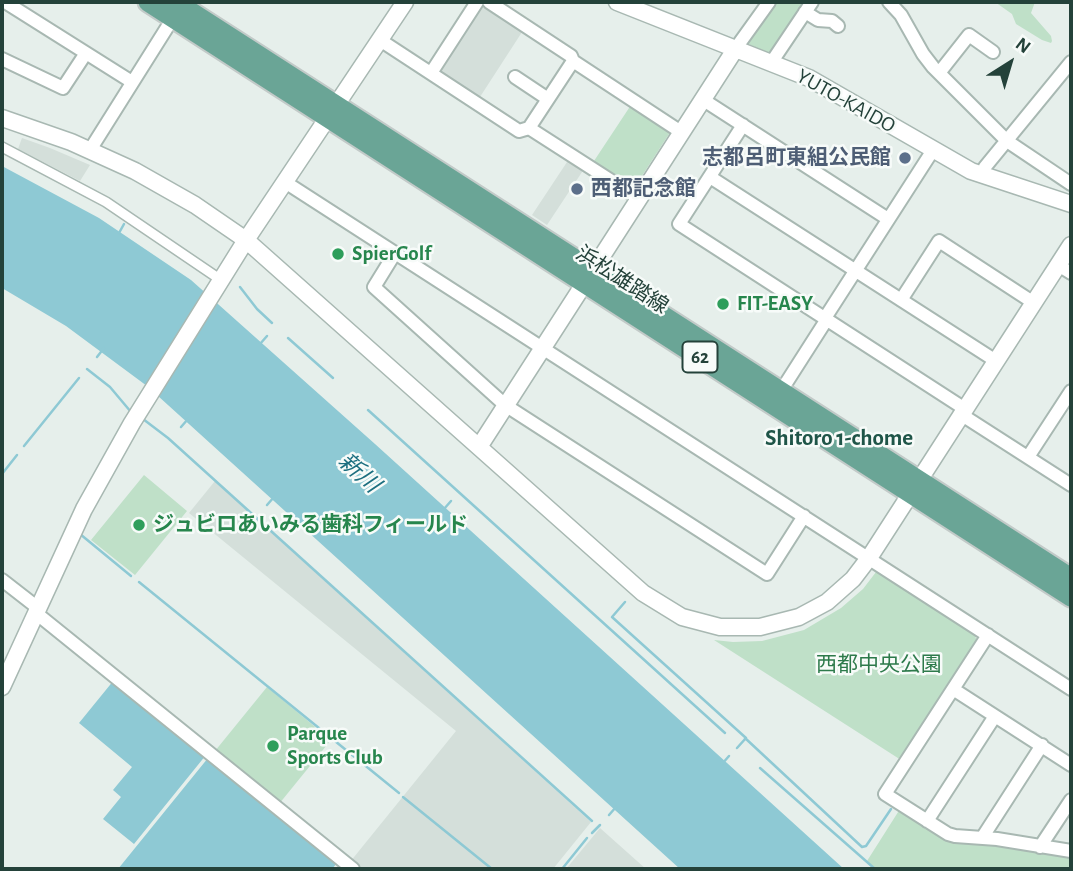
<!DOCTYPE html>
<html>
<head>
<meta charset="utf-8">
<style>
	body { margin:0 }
	#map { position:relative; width:1073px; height:871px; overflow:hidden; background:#e6efeb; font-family:"Alegreya Sans",sans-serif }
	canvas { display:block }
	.frame { position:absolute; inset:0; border:4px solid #24423a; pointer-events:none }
	.north { position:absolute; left:975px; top:28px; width:70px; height:70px; -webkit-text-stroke:5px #f7fbf9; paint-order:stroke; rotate:37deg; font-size:19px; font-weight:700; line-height:28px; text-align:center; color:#24423a }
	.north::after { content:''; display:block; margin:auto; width:24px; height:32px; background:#24423a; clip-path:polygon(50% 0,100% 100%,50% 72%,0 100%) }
</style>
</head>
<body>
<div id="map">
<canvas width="1073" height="871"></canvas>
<div class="frame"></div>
<div class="north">N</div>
</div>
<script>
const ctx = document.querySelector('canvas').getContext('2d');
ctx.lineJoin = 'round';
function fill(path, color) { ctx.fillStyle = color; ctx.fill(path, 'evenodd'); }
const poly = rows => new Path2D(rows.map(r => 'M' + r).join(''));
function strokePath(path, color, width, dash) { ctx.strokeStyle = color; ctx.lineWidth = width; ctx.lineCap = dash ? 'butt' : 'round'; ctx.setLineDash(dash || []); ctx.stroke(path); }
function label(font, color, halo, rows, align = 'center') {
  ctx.font = font + ' "Alegreya Sans","Noto Sans JP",sans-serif'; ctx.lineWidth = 5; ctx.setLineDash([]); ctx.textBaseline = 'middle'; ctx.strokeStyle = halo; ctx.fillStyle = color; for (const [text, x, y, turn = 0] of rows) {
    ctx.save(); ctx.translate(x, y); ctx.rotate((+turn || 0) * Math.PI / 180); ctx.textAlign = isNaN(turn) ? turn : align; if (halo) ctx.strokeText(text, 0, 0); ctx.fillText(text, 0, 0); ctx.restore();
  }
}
fill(poly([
	[485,4,524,29,478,100,439,74,438,70,481,5],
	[22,138,50,148,90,165,80,181,18,149],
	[569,159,584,169,547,225,532,215],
	[215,481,591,822,553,869,359,869,350,862,456,731,189,513],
	[600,828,646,869,566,869]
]), '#d4dfda');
fill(poly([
	[772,2,809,2,771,54,746,43],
	[995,2,1035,2,1031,13,1051,36,1052,41,1051,43,1042,40,1016,24,1012,14],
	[631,105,668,129,669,134,638,182,625,185,592,164],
	[144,475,187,511,135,575,91,540],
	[876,572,881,572,974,632,977,642,901,760,714,640,733,642,762,641,804,630,841,608,863,589],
	[267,687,331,740,279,804,215,751],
	[900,809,982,842,1071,855,1071,869,876,869,867,861]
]), '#bfe0c8');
fill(poly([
	[2,166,99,218,191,280,375,444,844,869,680,869,147,386,66,326,2,288],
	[114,680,206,755,134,844,103,819,121,797,113,790,132,767,79,723],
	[208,758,337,863,332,869,118,869]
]), '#8ec9d4');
strokePath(poly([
	[119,233,124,224],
	[240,287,257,309,272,323],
	[288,338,333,378],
	[260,344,267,336],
	[97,357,104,348],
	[87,369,110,387,131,412],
	[368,410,725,733],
	[143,419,168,438,592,821],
	[181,427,188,419],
	[24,446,79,378],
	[2,474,17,455],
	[267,505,274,497],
	[444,509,451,501],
	[80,534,131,576],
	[139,582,399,793],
	[625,602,612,617,746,738,737,748],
	[745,738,862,847,866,846,891,809],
	[722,764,729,756],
	[760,768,875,869],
	[403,797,492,869],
	[609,815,616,807],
	[592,833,600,825],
	[562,869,587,838]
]), '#8ec9d4', 2.5);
const pedestrian = poly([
	[2,147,106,202,221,280]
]);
const minor = poly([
	[5,2,132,82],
	[489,2,571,56,573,61],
	[889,2,901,15,923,54,933,67,1007,141,1071,184],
	[805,12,818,20,832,21,838,26],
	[380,40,519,131,529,128,573,61,681,132],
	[736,48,769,2],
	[2,59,63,88,86,53],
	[771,63,812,2],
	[431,73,477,2],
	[939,73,969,35,993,52],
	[515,77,548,99],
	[702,99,888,219],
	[743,125,679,224,965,409],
	[529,128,638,198],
	[90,150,173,18],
	[983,175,985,167,1071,62],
	[710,177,996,361],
	[285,182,1071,689],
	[395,253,374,287,505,405,767,574,804,516],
	[1058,265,1071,273],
	[901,300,939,241,1034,303],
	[825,318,933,150],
	[781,391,827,319],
	[962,415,1071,485],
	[1028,457,1071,391],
	[2,580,38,608],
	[36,613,353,869],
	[988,635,885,794,948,834,955,836,997,839,1071,851],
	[953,689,1071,765],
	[927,821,995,716],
	[982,838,1042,745],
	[1040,847,1071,800]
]);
const tertiary = poly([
	[617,2,809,78,971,171,1071,204],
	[2,118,71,142,135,171,195,205,246,240,643,593,682,617,720,627,760,627,799,617,827,602,853,579,869,558,1071,245],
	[479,447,736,48],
	[2,687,84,509,132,423,246,240,405,2]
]);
const primary = poly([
	[148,2,1071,597],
	[176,2,1071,578]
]);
strokePath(pedestrian, '#a8b8b2', 12);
strokePath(minor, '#a8b8b2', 16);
strokePath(tertiary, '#a8b8b2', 19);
strokePath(primary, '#c2cac8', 23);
strokePath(pedestrian, '#fff', 9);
strokePath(minor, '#fff', 12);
strokePath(tertiary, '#fff', 16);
strokePath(primary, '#6aa596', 19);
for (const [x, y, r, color] of [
	[905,158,7,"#5c6f8a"],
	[577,189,7,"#5c6f8a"],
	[338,254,7,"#2e9e5b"],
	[723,304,7,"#2e9e5b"],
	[139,525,7,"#2e9e5b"],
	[273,746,7,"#2e9e5b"]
]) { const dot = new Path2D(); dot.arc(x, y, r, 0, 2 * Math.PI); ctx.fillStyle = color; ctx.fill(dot); strokePath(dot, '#f7fbf9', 2.5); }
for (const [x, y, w] of [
	[700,357,35]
]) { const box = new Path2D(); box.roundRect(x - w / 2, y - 15.5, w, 31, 5); ctx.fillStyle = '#f7fbf9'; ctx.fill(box); strokePath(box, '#24423a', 2); }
label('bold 19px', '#24423a', null, [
	["62",700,357]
]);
label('21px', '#24423a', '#f7fbf9', [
	["YUTO-KAIDO",846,101,29],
	["浜松雄踏線",622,280,33]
]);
label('bold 21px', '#4e5e75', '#f7fbf9', [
	["志都呂町東組公民館",891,158],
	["西都記念館",591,189,"left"]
], 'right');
label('bold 21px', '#27864d', '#f7fbf9', [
	["SpierGolf",352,254],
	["FIT-EASY",737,304],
	["ジュビロあいみる歯科フィールド",153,525],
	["Parque",287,734],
	["Sports Club",287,758]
], 'left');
label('21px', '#2d7a4b', '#f7fbf9', [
	["西都中央公園",879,665]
]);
label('bold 23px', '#1f5548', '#f7fbf9', [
	["Shitoro 1-chome",839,438]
]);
label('italic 23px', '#1c6f80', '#f7fbf9', [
	["新川",359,473,42]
]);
</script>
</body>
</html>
